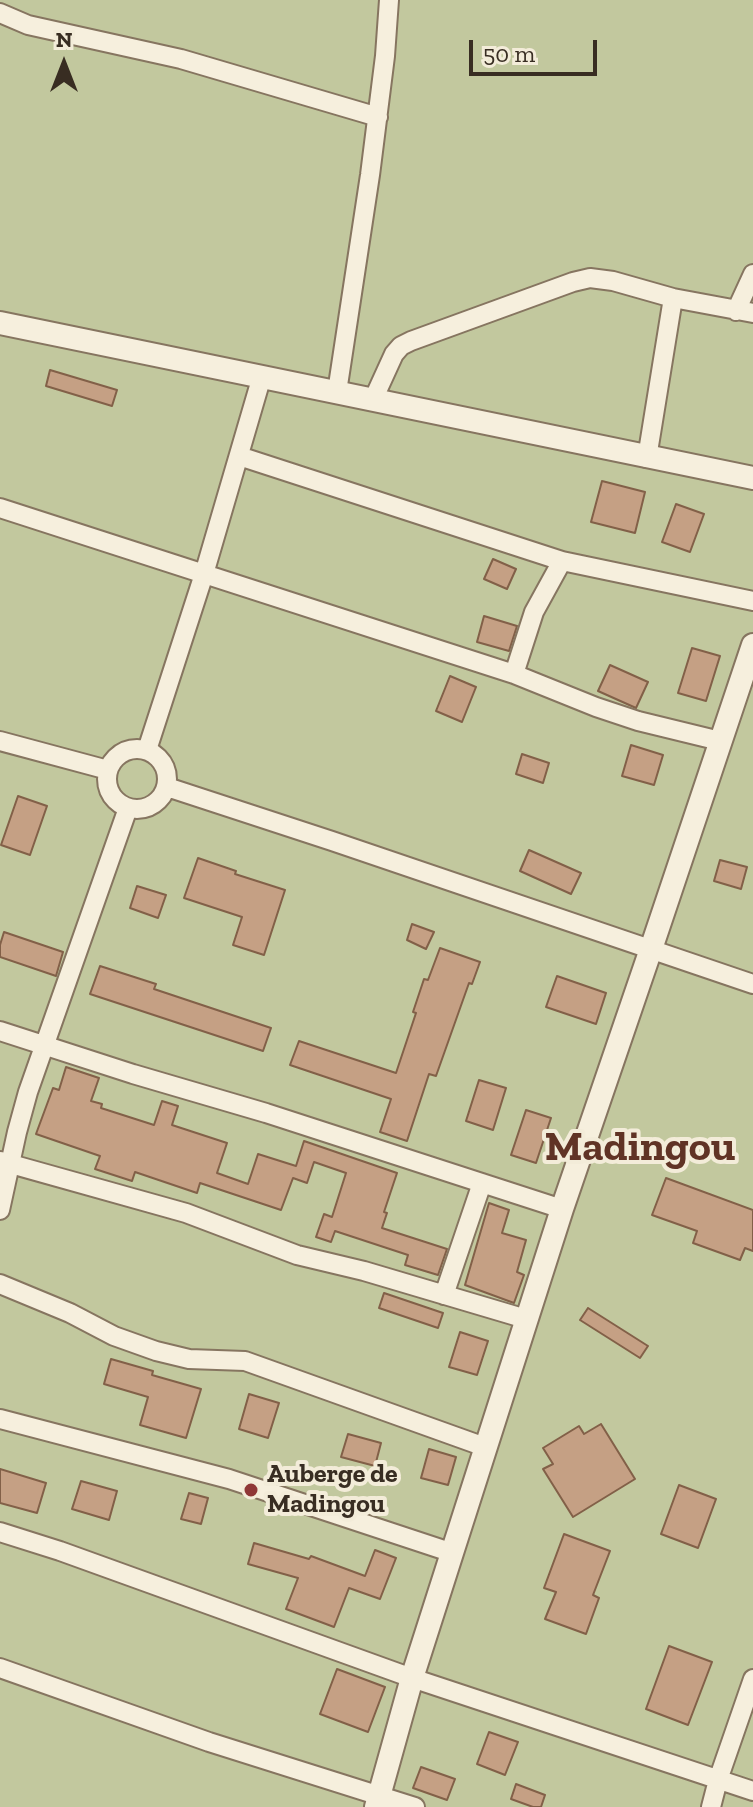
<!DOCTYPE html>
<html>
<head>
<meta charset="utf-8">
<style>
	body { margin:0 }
	#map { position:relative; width:753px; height:1807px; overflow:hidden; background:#ebe1ca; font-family:"Zilla Slab",serif }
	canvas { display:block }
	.north { position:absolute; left:24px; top:24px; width:80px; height:80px; -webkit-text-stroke:6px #f3ecd9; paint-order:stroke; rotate:0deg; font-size:22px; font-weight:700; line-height:32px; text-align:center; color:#382d22 }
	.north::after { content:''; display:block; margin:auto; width:28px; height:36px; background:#382d22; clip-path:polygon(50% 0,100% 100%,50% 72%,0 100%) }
	.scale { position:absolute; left:469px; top:40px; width:128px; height:36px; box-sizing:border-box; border:4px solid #382d22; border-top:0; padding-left:10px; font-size:24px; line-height:28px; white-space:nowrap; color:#382d22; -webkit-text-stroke:6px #f3ecd9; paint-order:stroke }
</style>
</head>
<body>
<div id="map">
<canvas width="753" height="1807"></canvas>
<div class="north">N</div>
<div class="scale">50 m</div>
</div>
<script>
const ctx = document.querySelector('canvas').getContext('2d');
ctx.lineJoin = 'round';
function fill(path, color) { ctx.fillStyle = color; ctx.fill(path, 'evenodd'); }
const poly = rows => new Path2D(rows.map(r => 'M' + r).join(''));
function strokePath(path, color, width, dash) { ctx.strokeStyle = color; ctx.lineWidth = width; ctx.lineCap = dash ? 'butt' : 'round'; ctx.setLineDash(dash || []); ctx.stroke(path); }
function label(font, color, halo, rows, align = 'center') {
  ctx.font = font + ' "Zilla Slab",serif'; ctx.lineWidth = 8; ctx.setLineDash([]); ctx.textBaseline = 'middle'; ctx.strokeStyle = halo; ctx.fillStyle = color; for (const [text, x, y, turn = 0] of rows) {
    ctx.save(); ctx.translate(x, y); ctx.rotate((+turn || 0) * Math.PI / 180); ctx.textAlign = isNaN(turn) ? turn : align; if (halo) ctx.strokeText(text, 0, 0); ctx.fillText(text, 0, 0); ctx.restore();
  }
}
fill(poly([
	[0,0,753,0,753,1807,0,1807]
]), '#c2c89e');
const building = poly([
	[50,370,117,390,112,406,46,386,50,370],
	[602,481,645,492,635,533,591,522,602,481],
	[676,504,704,514,690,552,662,542,676,504],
	[493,559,516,569,507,589,484,579,493,559],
	[484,616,517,626,509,651,477,642,484,616],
	[692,648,720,656,706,701,678,693,692,648],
	[610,665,648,682,636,708,598,691,610,665],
	[450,676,476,687,462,722,436,711,450,676],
	[631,745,663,755,654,785,622,776,631,745],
	[522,754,549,763,543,783,516,774,522,754],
	[18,796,47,806,30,855,1,845,18,796],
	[529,850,581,873,571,894,520,871,529,850],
	[198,858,236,871,235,874,285,890,264,955,233,945,242,917,184,898,198,858],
	[720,860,747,867,741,889,714,881,720,860],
	[137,886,166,895,158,918,130,908,137,886],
	[412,924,434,932,426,949,407,940,412,924],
	[4,932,63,952,56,976,0,957,0,945,4,932],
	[440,948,480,962,472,984,469,983,436,1076,429,1074,407,1141,380,1132,391,1099,290,1065,299,1041,396,1073,416,1013,413,1012,424,979,428,980,440,948],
	[100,966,156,984,154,989,271,1028,263,1051,90,994,100,966],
	[557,976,606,993,596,1024,546,1007,557,976],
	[66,1067,99,1078,91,1101,102,1104,101,1108,154,1125,162,1101,178,1106,172,1125,227,1143,217,1173,248,1184,258,1154,296,1166,304,1141,397,1173,384,1212,387,1213,382,1228,447,1249,438,1275,405,1265,408,1255,335,1231,331,1242,316,1237,324,1214,332,1217,346,1173,314,1162,307,1183,293,1178,281,1210,200,1183,197,1193,135,1172,132,1181,95,1169,100,1156,36,1134,53,1088,59,1090,66,1067],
	[479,1080,506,1088,493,1130,466,1121,479,1080],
	[526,1110,551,1118,536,1163,511,1155,526,1110],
	[666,1178,753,1210,753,1251,745,1248,740,1260,693,1243,697,1231,652,1215,666,1178],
	[489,1203,509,1210,502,1233,526,1240,517,1272,524,1275,514,1303,465,1285,489,1203],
	[384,1293,443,1313,438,1328,379,1308,384,1293],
	[588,1308,648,1346,640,1358,580,1320,588,1308],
	[460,1332,488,1341,477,1375,449,1367,460,1332],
	[111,1359,153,1371,152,1375,201,1389,186,1438,140,1425,148,1397,104,1384,111,1359],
	[249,1394,279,1403,268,1438,239,1429,249,1394],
	[601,1424,635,1479,573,1517,543,1469,553,1464,543,1448,579,1426,584,1434,601,1424],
	[348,1434,381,1443,375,1466,341,1457,348,1434],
	[429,1449,456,1457,448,1485,421,1478,429,1449],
	[0,1469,46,1483,37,1513,0,1503,0,1469],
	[81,1481,117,1491,109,1520,72,1509,81,1481],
	[679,1485,716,1499,698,1548,661,1534,679,1485],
	[189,1493,208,1498,201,1524,181,1519,189,1493],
	[564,1534,610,1551,593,1595,599,1598,586,1634,545,1619,556,1592,544,1588,564,1534],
	[254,1543,309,1559,311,1556,365,1576,375,1550,396,1558,380,1599,349,1588,334,1627,286,1609,298,1578,248,1564,254,1543],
	[669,1646,712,1662,688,1725,646,1709,669,1646],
	[337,1669,385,1687,368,1732,320,1714,337,1669],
	[489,1732,518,1742,505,1775,477,1764,489,1732],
	[421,1767,455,1779,447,1800,413,1788,421,1767],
	[516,1784,545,1795,541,1807,533,1807,511,1799,516,1784]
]);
fill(building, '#c5a084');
strokePath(building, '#826048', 2);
const minor = poly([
	[0,13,28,25,181,59,378,117],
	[736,311,753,274],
	[337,392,370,175,385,56,389,0],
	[373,400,394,354,401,346,411,341,573,282,590,278,613,281,673,298,753,313],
	[239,456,562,561,753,601],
	[647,458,673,298],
	[0,508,514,674,596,707,638,721,720,741],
	[514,674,534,612,562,561],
	[0,741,108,770],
	'107 779a30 30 0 1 1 60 0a30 30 0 1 1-60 0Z',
	[147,750,204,574,262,376],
	[167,787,332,841,753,984],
	[0,1031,133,1074,266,1113,562,1209],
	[0,1161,186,1213,297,1255,364,1271,526,1319],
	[0,1210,17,1132,28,1092,128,808],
	[0,1284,70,1313,114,1336,156,1351,189,1359,245,1361,485,1447],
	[444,1295,482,1183],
	[0,1419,229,1479,453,1553],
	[0,1532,60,1551,412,1678,753,1791],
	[0,1668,209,1742,415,1807],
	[711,1807,718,1780,753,1679]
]);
const tertiary = poly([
	[0,323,753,478],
	[376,1807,412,1678,562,1209,651,949,753,645]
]);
strokePath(minor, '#867560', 22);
strokePath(tertiary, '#867560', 26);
strokePath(minor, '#f6efdd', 18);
strokePath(tertiary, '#f6efdd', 22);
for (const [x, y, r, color] of [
	[251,1490,8,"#8f3736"]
]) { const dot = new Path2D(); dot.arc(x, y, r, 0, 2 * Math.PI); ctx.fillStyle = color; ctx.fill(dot); strokePath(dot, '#f3ecd9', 3); }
label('bold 26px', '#382d22', '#f3ecd9', [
	["Auberge de",267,1475],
	["Madingou",267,1505]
], 'left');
label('bold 42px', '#603325', '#f3ecd9', [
	["Madingou",640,1148]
]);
</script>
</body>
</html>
